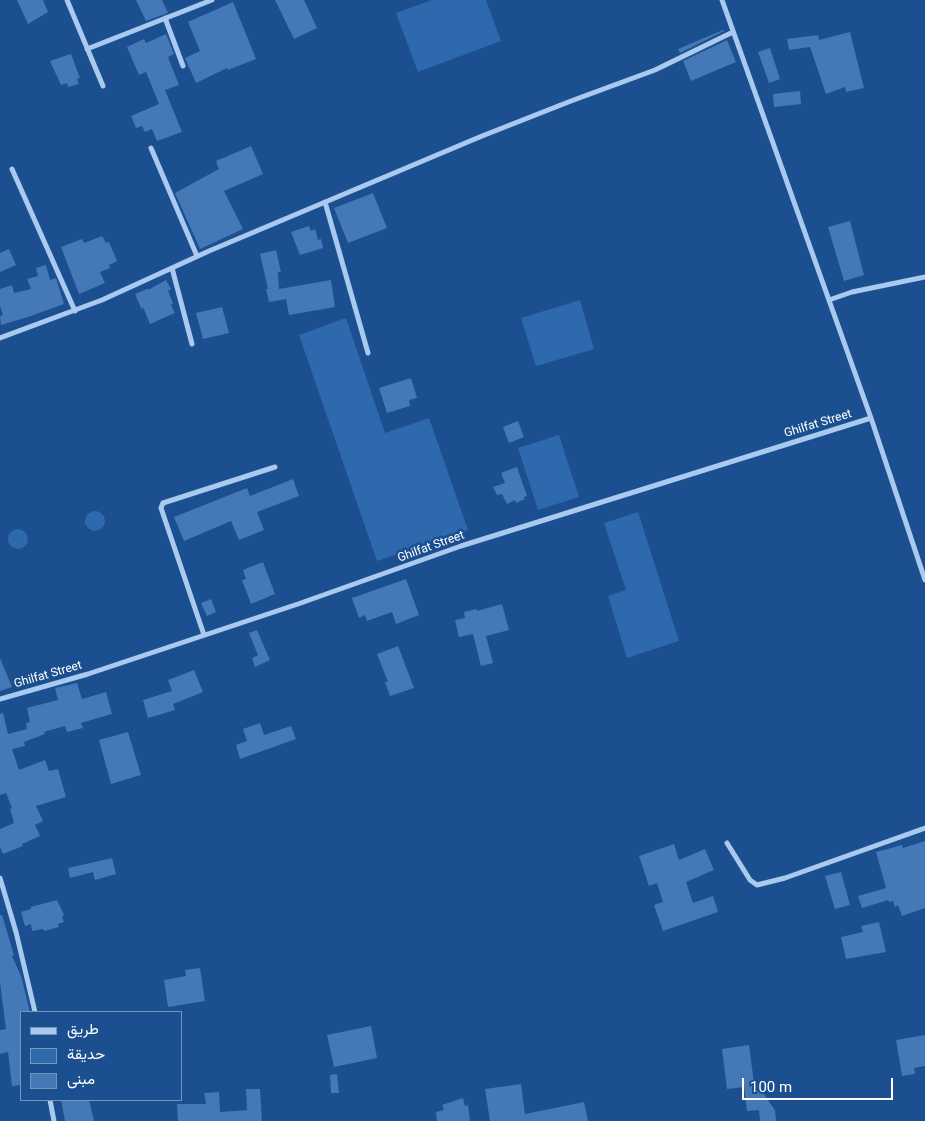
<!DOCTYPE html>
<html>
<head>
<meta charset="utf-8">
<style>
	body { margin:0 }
	#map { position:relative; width:925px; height:1121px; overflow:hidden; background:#1b4f8f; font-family:Roboto,Vazirmatn,sans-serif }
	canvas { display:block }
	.legend { position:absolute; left:20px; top:1011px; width:162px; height:90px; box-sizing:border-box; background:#1b4f8f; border:1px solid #7695bc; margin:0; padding:6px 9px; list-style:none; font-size:15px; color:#fff }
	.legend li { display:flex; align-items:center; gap:10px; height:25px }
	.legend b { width:25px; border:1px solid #7695bc }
	.scale { position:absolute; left:742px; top:1078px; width:151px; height:22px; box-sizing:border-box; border:2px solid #fff; border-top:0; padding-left:6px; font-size:15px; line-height:18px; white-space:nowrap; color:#fff; -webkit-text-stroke:4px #1b4f8f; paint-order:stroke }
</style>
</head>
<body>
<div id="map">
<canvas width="925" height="1121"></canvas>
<ul class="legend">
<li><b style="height:6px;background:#a9c9ee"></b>طريق</li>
<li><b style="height:14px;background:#2e69ad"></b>حديقة</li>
<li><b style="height:14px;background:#4478b7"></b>مبنى</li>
</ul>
<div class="scale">100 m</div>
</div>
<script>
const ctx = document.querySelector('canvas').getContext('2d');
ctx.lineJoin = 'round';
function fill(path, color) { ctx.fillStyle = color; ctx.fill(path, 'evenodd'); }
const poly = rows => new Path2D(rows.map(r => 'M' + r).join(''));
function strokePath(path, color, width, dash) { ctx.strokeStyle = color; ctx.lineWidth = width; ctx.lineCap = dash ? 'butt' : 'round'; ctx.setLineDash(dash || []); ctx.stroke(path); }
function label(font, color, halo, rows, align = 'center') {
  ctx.font = font + ' Roboto,sans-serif'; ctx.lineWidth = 5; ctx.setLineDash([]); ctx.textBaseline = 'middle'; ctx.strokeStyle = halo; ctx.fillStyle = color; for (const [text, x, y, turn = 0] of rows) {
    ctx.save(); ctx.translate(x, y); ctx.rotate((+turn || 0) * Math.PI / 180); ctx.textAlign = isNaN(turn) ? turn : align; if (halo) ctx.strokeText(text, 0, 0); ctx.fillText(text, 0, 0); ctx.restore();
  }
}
fill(poly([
	[432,0,486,0,501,41,418,72,396,13],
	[580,300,594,349,536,366,521,318],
	[346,318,385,433,429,418,468,530,377,561,299,335],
	[559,435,579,497,538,510,518,448],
	'85 521a10 10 0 1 1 20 0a10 10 0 1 1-20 0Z',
	[638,512,679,641,627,658,608,596,626,590,604,523],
	'8 539a10 10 0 1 1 20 0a10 10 0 1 1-20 0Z'
]), '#2e69ad');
fill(poly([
	[17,0,43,0,48,12,28,24],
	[136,0,162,0,168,13,146,21],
	[275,0,304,0,317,28,294,39],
	[233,2,256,59,228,70,227,68,196,83,185,58,200,51,188,22],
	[723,30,724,31,680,53,678,49],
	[850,32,864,88,846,92,845,87,826,94,810,47,789,50,787,39,818,35,819,40],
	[166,34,174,54,168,57,179,85,165,90,182,132,157,141,152,129,145,132,142,126,136,128,131,116,159,104,146,72,139,75,127,47,144,39,146,43],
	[727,40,736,62,691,81,683,61],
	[770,48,780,79,769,83,758,52],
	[71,54,80,78,77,79,79,84,68,87,67,83,61,85,50,61],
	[800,91,801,104,774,107,773,94],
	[251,146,263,174,224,191,243,229,200,249,175,193,219,169,216,161],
	[373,193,387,228,348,243,334,208],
	[850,221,864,275,844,281,828,227],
	[309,226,311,231,315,229,318,240,321,239,323,248,300,255,291,232],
	[102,236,106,243,109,242,117,261,109,265,110,268,100,272,105,283,79,294,61,247,82,239,84,243],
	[9,249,16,265,0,272,0,253],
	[276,250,281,272,278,272,279,289,331,280,335,307,289,315,286,299,269,302,266,289,268,289,260,254],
	[46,265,50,280,56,278,64,304,28,317,1,325,0,316,3,315,0,306,0,289,12,285,14,293,31,289,27,279,38,276,36,268],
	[166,280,171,289,168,291,173,303,171,305,175,313,150,324,143,307,142,310,135,294,147,289,150,289],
	[222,307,229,333,203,339,196,313],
	[411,378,417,398,409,400,410,406,387,413,379,388],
	[518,421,524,437,509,443,503,427],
	[517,467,527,496,524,497,525,499,516,503,515,500,507,504,502,494,497,495,493,487,505,483,501,473],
	[293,479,299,496,257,512,264,530,239,540,231,521,184,541,174,517,247,488,250,496],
	[263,562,275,594,251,604,242,580,246,579,243,570],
	[406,579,419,615,396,624,392,612,367,621,365,615,359,618,352,598],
	[211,599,216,612,207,616,201,603],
	[502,604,509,630,486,636,493,663,481,666,473,634,459,637,455,620,465,618,464,612,477,609,477,611],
	[257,630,270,660,255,667,252,658,258,655,249,633],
	[398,646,414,688,390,696,385,682,388,682,377,654],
	[0,658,12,687,0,691],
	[194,670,203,692,173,704,175,710,148,718,143,700,172,691,168,680],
	[77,683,82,699,106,692,112,714,81,723,83,728,67,732,65,726,44,732,45,734,24,742,25,746,12,749,19,770,45,760,49,771,58,769,66,797,36,806,43,821,35,825,40,836,22,844,23,846,3,854,0,847,0,829,14,823,10,809,12,808,6,793,0,795,0,714,3,713,8,734,27,729,26,723,30,722,27,708,58,700,55,688],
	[260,723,264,735,291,726,296,739,240,759,236,745,247,741,243,729],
	[128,732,141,775,111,784,99,740],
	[925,841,925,908,902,916,898,905,895,907,893,901,889,902,888,900,862,908,858,896,886,888,876,852,902,845,903,848],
	[674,844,679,860,705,849,714,870,686,882,693,903,713,896,718,912,663,931,654,905,663,902,657,883,649,886,639,856],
	[112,858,116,874,95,880,93,872,70,878,68,868],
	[841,872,850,905,835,909,825,876],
	[57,900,64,915,62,917,64,922,58,924,59,927,44,931,43,929,32,931,31,924,25,926,21,912,31,909,31,907],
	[0,915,2,915,14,955,12,956,21,976,30,1012,21,1012,21,1085,12,1086,8,1052,0,1054,0,1030,6,1029,0,983],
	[879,922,886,952,846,959,841,937,863,932,861,926],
	[200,968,205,1001,168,1007,164,980,186,976,185,970],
	[371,1026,377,1058,334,1067,327,1035],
	[925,1035,925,1066,914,1068,915,1074,902,1076,896,1040],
	[749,1045,755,1091,761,1090,775,1110,776,1121,760,1121,759,1110,747,1111,744,1087,727,1089,722,1049],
	[337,1074,339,1093,331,1093,330,1075],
	[521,1084,525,1114,584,1102,588,1121,490,1121,485,1089],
	[246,1089,260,1089,262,1121,178,1121,177,1104,206,1104,204,1093,219,1092,220,1112,247,1110],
	[463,1098,465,1106,468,1105,470,1121,437,1121,436,1112,444,1110,442,1105],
	[61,1100,89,1100,94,1121,65,1121]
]), '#4478b7');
strokePath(poly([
	[67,0,103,86],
	[722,0,871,418,925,580],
	[165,18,183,66],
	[87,49,212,0],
	[151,148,197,256],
	[12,169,75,311],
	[325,202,368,353],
	[172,268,192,344],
	[829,300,852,292,925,277],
	[0,338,102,300,209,251,482,136,571,101,655,70,733,32],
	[204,635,161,508,163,503,275,467],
	[0,699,88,674,298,604,461,546,871,418],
	[727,843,750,880,757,885,785,878,925,828],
	[0,878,16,932,35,1012],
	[50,1100,54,1121]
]), '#a9c9ee', 5);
label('12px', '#fff', '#1b4f8f', [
	["Ghilfat Street",818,424,-17],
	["Ghilfat Street",431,547,-20],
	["Ghilfat Street",48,675,-16]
]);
</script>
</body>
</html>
